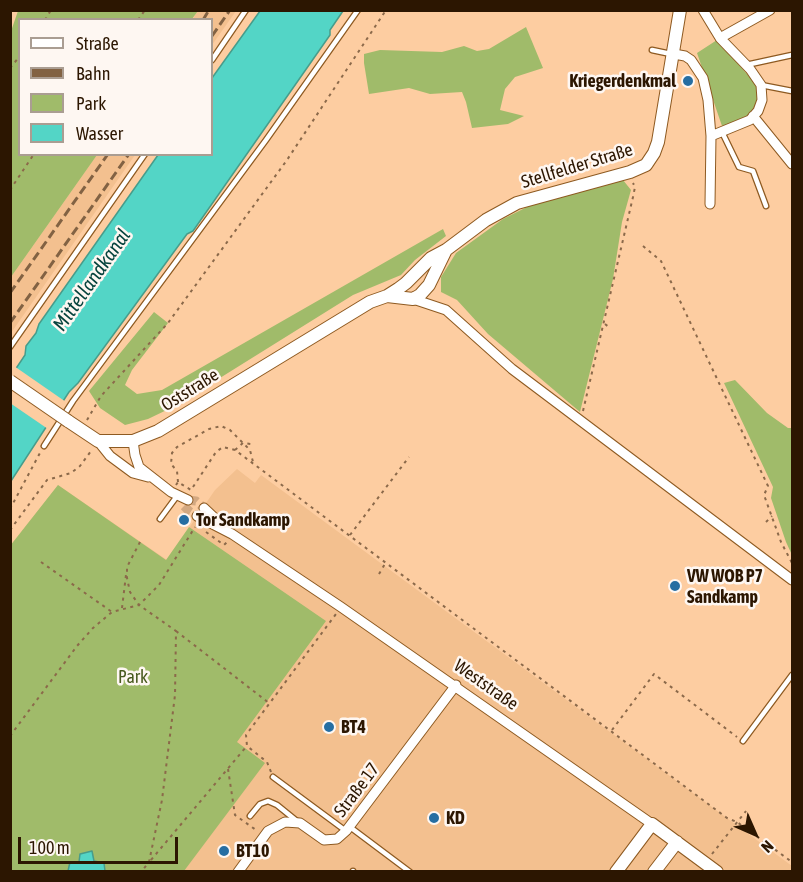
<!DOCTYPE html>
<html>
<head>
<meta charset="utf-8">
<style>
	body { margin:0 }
	#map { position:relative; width:803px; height:882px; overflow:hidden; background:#fdcda1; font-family:"Asap Condensed",sans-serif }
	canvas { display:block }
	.frame { position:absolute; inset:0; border:12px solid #2c1601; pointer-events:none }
	.legend { position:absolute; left:18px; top:18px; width:195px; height:138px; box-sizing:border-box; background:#fef7f2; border:2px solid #aa9d92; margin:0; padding:8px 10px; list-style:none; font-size:18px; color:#2c1601 }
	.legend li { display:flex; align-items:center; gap:12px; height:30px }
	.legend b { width:30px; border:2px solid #aa9d92 }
	.north { position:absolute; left:725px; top:804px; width:60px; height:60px; -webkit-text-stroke:4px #fef7f2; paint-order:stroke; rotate:135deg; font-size:16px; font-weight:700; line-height:24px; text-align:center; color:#2c1601 }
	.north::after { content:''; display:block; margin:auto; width:21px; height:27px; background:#2c1601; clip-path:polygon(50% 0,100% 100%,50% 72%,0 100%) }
	.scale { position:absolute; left:18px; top:837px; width:160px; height:27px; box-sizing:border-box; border:3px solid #2c1601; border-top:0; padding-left:8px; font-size:18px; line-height:21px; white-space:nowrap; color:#2c1601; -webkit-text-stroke:4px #fef7f2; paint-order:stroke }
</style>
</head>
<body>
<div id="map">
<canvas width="803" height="882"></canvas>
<div class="frame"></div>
<ul class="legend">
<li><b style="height:8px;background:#fff"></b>Straße</li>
<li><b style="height:8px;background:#826243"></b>Bahn</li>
<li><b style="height:16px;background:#a0bb6a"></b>Park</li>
<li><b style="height:16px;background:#53d5c6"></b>Wasser</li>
</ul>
<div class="north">N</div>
<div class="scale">100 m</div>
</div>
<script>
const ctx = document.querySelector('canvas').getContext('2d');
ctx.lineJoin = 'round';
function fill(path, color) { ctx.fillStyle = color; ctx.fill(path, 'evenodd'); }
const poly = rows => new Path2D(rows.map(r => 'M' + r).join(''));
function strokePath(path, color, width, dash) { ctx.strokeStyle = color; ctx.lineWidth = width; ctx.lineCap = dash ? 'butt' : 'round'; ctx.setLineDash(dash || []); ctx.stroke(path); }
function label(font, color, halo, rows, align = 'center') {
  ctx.font = font + ' "Asap Condensed",sans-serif'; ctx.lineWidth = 5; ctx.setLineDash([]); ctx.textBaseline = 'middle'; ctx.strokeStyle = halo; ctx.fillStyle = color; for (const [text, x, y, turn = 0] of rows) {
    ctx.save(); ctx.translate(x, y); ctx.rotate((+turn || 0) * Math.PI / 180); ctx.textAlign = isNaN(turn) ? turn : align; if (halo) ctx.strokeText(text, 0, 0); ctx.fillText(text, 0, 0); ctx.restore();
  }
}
fill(poly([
	[198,11,236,11,212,45,212,20,192,20],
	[97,155,135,155,11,333,11,277],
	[237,469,255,483,261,475,792,866,792,871,11,871,10,546,58,485,167,560,215,490]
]), '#f3c08f');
fill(poly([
	[18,11,198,11,192,19,20,20,20,154,97,155,11,277,10,34],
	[526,27,543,68,515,77,505,89,500,110,524,116,508,124,472,128,466,102,462,92,430,94,409,88,369,94,364,63,364,54,380,50,442,52,464,46,477,51,489,49],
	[717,40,755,83,758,91,758,101,749,117,722,126,697,53],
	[609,180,623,180,631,190,622,222,613,279,580,412,488,334,457,300,441,292,441,277,456,253,503,219,527,207],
	[443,229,446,236,415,260,401,275,353,295,175,406,148,419,125,425,100,408,89,391,154,312,168,323,132,370,125,385,137,394,162,390],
	[735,380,767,413,788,428,792,428,792,555,786,542,771,498,773,487,724,383],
	[58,485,166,560,189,527,326,621,237,742,265,763,184,871,11,871,10,546]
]), '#a0bb6a');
const water = poly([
	[260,11,343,11,330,30,330,35,193,231,187,234,78,383,69,392,11,481,11,376,25,355,26,346,36,333,39,324,158,155,212,154,212,78,260,11],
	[92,851,94,861,104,863,105,871,68,871,70,862,79,862,80,854,92,851]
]);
fill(water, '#53d5c6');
strokePath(water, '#479c8b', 1.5);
fill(poly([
	[14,366,66,402,48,429,10,403,10,371]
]), '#fdcda1');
strokePath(poly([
	[188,500,196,501,204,508],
	[184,506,189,511,197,516]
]), '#d3a881', 9, [9, 4.5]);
const lane = poly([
	[652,50,671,54],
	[212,60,246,10],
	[746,65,792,55],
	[761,85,792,91],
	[722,132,739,167,753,171,766,206],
	[10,347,145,154],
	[44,446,73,401,266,140,358,10],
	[160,519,177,496],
	[743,741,792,675],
	[273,777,346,831],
	[250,816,260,804,268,801,277,805,298,822],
	[350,827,410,872],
	[353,872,353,871]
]);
const street = poly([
	[703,10,720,38,750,69,761,85,762,100,758,111,750,120,711,136],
	[720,38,770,10],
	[674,54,685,56,691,60,703,78,708,100,711,136,710,204],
	[753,116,792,164],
	[413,299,446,310,512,369,792,580],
	[98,441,110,456,133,473,148,477],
	[133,441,135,455,139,467,171,492,188,500],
	[204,508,221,524],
	[197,516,232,534,341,607,652,824],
	[238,872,268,831,285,822,300,823,324,840,337,839,346,831,456,685]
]);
const secondary = poly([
	[387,296,413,299,420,295,429,285,446,250],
	[68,421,98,441,133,441,158,431,370,302,387,296,398,289,406,283,431,258,446,250,486,220,517,203,630,172,646,165,654,153,658,142,680,10],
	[616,872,652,824,717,872],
	[654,872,677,842]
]);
strokePath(lane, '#8e5a21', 7);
strokePath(street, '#8e5a21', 11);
strokePath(secondary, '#8e5a21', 14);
strokePath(poly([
	[45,20,51,10],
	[138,20,145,10],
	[10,68,20,56],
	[10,190,34,154],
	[643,246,661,261,768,486,764,495,781,542,792,563],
	[605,324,610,328],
	[583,411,633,197,635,187,633,183],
	[87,420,101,396,168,323,287,160,386,10],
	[235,450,243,443,251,444],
	[178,482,177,471,171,464,172,453,177,447,209,429,221,426,230,430,250,450,253,462],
	[176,485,178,482,191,490,216,452,223,447,235,450,727,818,737,822,792,862],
	[10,509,41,451],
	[766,522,772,516],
	[10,530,47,480,71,473,80,466,91,451],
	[206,532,224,545,227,542],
	[350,535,409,457],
	[140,542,127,567,127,578,130,592,139,605,176,631,175,695,162,800,149,862,141,872],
	[41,562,112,612],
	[379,574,386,562],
	[122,608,126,575],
	[176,631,269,703],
	[612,730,654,674,737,737],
	[10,736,77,646,93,628,112,612,139,605,159,585,195,527],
	[228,769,235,815,256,830],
	[271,772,267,762,247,746,246,735,336,614],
	[712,854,746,811],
	[151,860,246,747]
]), '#8b694a', 2, [3, 4.5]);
strokePath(lane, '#fff', 4.5);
strokePath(street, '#fff', 9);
strokePath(secondary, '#fff', 12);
strokePath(poly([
	[203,20,209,10],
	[212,36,230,10],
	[10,293,108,154],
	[10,323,129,154]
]), '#826243', 3, [9, 4.5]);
const secondaryBridge = poly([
	[10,381,68,421]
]);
strokePath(secondaryBridge, '#8e5a21', 14, []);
strokePath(secondaryBridge, '#fff', 12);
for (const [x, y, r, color] of [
	[688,81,6,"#266ea2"],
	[184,520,6,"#266ea2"],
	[675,586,6,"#266ea2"],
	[329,727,6,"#266ea2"],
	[434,818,6,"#266ea2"],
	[224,851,6,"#266ea2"]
]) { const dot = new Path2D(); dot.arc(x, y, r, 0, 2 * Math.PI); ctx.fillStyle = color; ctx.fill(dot); strokePath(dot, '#fef7f2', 2); }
label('bold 18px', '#2c1601', '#fef7f2', [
	["Kriegerdenkmal",676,81,"right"],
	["Tor Sandkamp",196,520],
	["VW WOB P7",687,576],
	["Sandkamp",687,597],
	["BT4",341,727],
	["KD",446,818],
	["BT10",236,851]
], 'left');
label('18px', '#2c1601', '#fef7f2', [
	["Stellfelder Straße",577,166,-17],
	["Oststraße",190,390,-32],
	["Weststraße",486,685,35],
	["Straße 17",357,790,-53]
]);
label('18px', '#485a1e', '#fef7f2', [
	["Park",133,677]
]);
label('italic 20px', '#07443e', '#fef7f2', [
	["Mittellandkanal",92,280,-55]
]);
</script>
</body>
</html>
